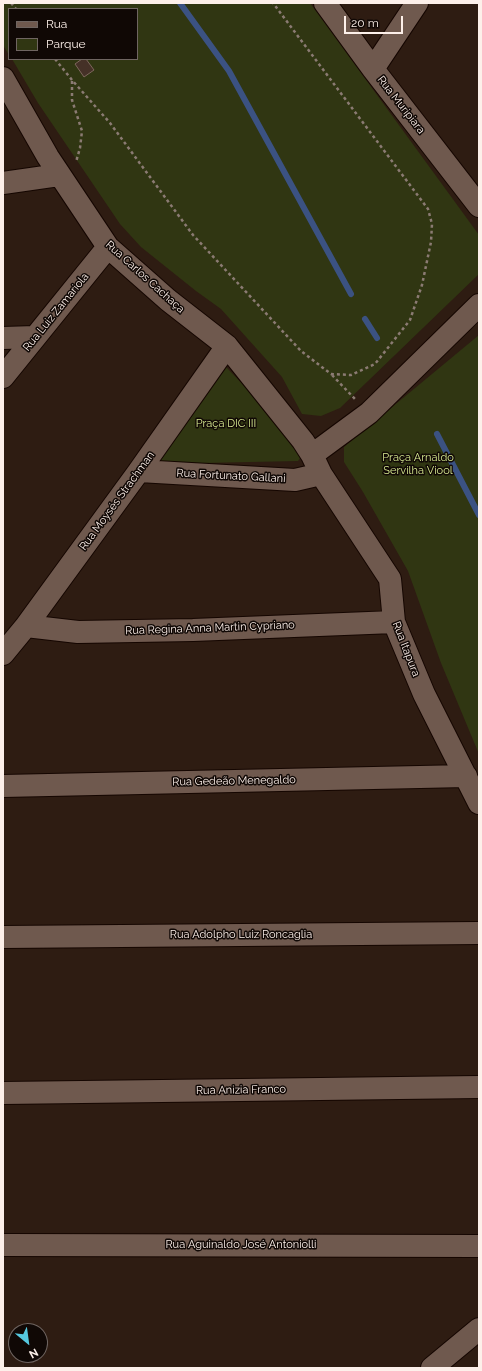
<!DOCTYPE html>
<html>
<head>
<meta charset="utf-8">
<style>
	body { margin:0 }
	#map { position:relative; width:482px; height:1371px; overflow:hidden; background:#2e1c12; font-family:Raleway,sans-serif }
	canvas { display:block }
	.frame { position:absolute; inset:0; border:4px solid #fdf0ea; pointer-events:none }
	.legend { position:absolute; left:8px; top:8px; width:130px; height:52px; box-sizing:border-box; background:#100805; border:1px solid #6f6561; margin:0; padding:5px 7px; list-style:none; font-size:12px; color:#fdf0ea }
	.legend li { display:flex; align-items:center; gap:8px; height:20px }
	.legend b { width:20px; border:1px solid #6f6561 }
	.north { position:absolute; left:8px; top:1323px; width:40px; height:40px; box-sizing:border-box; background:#100805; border:1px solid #6f6561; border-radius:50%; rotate:151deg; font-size:11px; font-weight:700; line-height:16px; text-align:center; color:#fdf0ea }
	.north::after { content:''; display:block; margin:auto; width:14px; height:18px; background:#56c9e0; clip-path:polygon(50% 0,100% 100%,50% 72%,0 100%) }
	.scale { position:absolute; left:344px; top:16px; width:59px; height:18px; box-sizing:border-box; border:2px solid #fdf0ea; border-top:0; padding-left:5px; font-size:12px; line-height:14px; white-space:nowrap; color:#fdf0ea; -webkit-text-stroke:3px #100805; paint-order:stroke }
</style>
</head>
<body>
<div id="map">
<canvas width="482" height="1371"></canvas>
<div class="frame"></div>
<ul class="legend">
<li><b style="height:5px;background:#6f594e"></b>Rua</li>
<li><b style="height:11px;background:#303612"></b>Parque</li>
</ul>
<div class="north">N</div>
<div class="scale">20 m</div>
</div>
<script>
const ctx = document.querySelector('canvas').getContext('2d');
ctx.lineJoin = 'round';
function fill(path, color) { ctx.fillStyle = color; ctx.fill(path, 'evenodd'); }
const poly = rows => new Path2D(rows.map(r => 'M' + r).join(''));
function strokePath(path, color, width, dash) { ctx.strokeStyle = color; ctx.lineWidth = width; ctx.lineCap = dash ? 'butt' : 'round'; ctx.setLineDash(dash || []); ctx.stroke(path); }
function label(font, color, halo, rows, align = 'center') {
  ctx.font = font + ' Raleway,sans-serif'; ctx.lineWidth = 3; ctx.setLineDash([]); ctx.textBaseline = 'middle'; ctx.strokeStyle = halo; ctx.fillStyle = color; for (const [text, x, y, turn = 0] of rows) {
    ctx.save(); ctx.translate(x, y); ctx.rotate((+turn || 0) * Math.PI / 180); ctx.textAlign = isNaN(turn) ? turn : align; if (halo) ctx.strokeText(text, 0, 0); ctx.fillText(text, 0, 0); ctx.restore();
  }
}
fill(poly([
	[3,3,310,3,479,235,479,274,340,408,321,416,302,414,282,377,221,309,196,291,141,247,120,224,38,103,12,59,137,59,137,9,9,9,9,55,3,45],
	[479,335,479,754,441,663,408,571,363,492,344,462,344,447],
	[226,367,300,444,303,454,298,461,155,464,180,418]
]), '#303612');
strokePath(poly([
	[180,3,229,71,351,294],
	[365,319,377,338],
	[437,434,479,515]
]), '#3b5282', 6);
const building = poly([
	[82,59,86,59,94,70,84,77,75,64,82,59]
]);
fill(building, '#453127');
strokePath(building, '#7d675c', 1);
const minor = poly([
	[325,3,373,69,479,206],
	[373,69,417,3],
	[3,78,48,157,108,247,168,300,227,346,303,441,312,455,321,474,390,579,394,622,424,694,479,803],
	[3,183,59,175],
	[3,338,35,337],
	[3,377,108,247],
	[312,455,369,413,479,305],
	[139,471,295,480,321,474],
	[26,626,78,632,193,630,394,622],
	[3,654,26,626,139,471,227,346],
	[3,786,466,776],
	[3,937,479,933],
	[3,1093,479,1087],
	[3,1245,479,1246],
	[432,1368,479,1329]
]);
strokePath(minor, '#150601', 24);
strokePath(poly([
	[11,3,16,9],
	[55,59,72,80,110,123,193,235,301,351,331,374,351,375,375,364,410,320,422,285,431,242,432,224,428,209,273,3],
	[72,81,72,100,82,131,80,148,76,162],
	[332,375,355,399]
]), '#8b7b73', 2.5, [3, 3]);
strokePath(minor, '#6f594e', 22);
label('11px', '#fdf0ea', '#100805', [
	["Rua Muripiara",401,105,52],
	["Rua Carlos Cachaça",145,277,42],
	["Rua Luiz Zamariola",56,312,-51],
	["Rua Fortunato Gallani",231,476,3],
	["Rua Moysés Strachman",117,501,-54],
	["Rua Regina Anna Martin Cypriano",210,628,-2],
	["Rua Itapura",406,649,69],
	["Rua Gedeão Menegaldo",234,781,-1],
	["Rua Adolpho Luiz Roncaglia",241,935],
	["Rua Anizia Franco",241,1090,-1],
	["Rua Aguinaldo José Antoniolli",241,1245]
]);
label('11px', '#d7e990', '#100805', [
	["Praça DIC III",226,424],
	["Praça Arnaldo",418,458],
	["Servilha Viool",418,471]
]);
</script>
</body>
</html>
